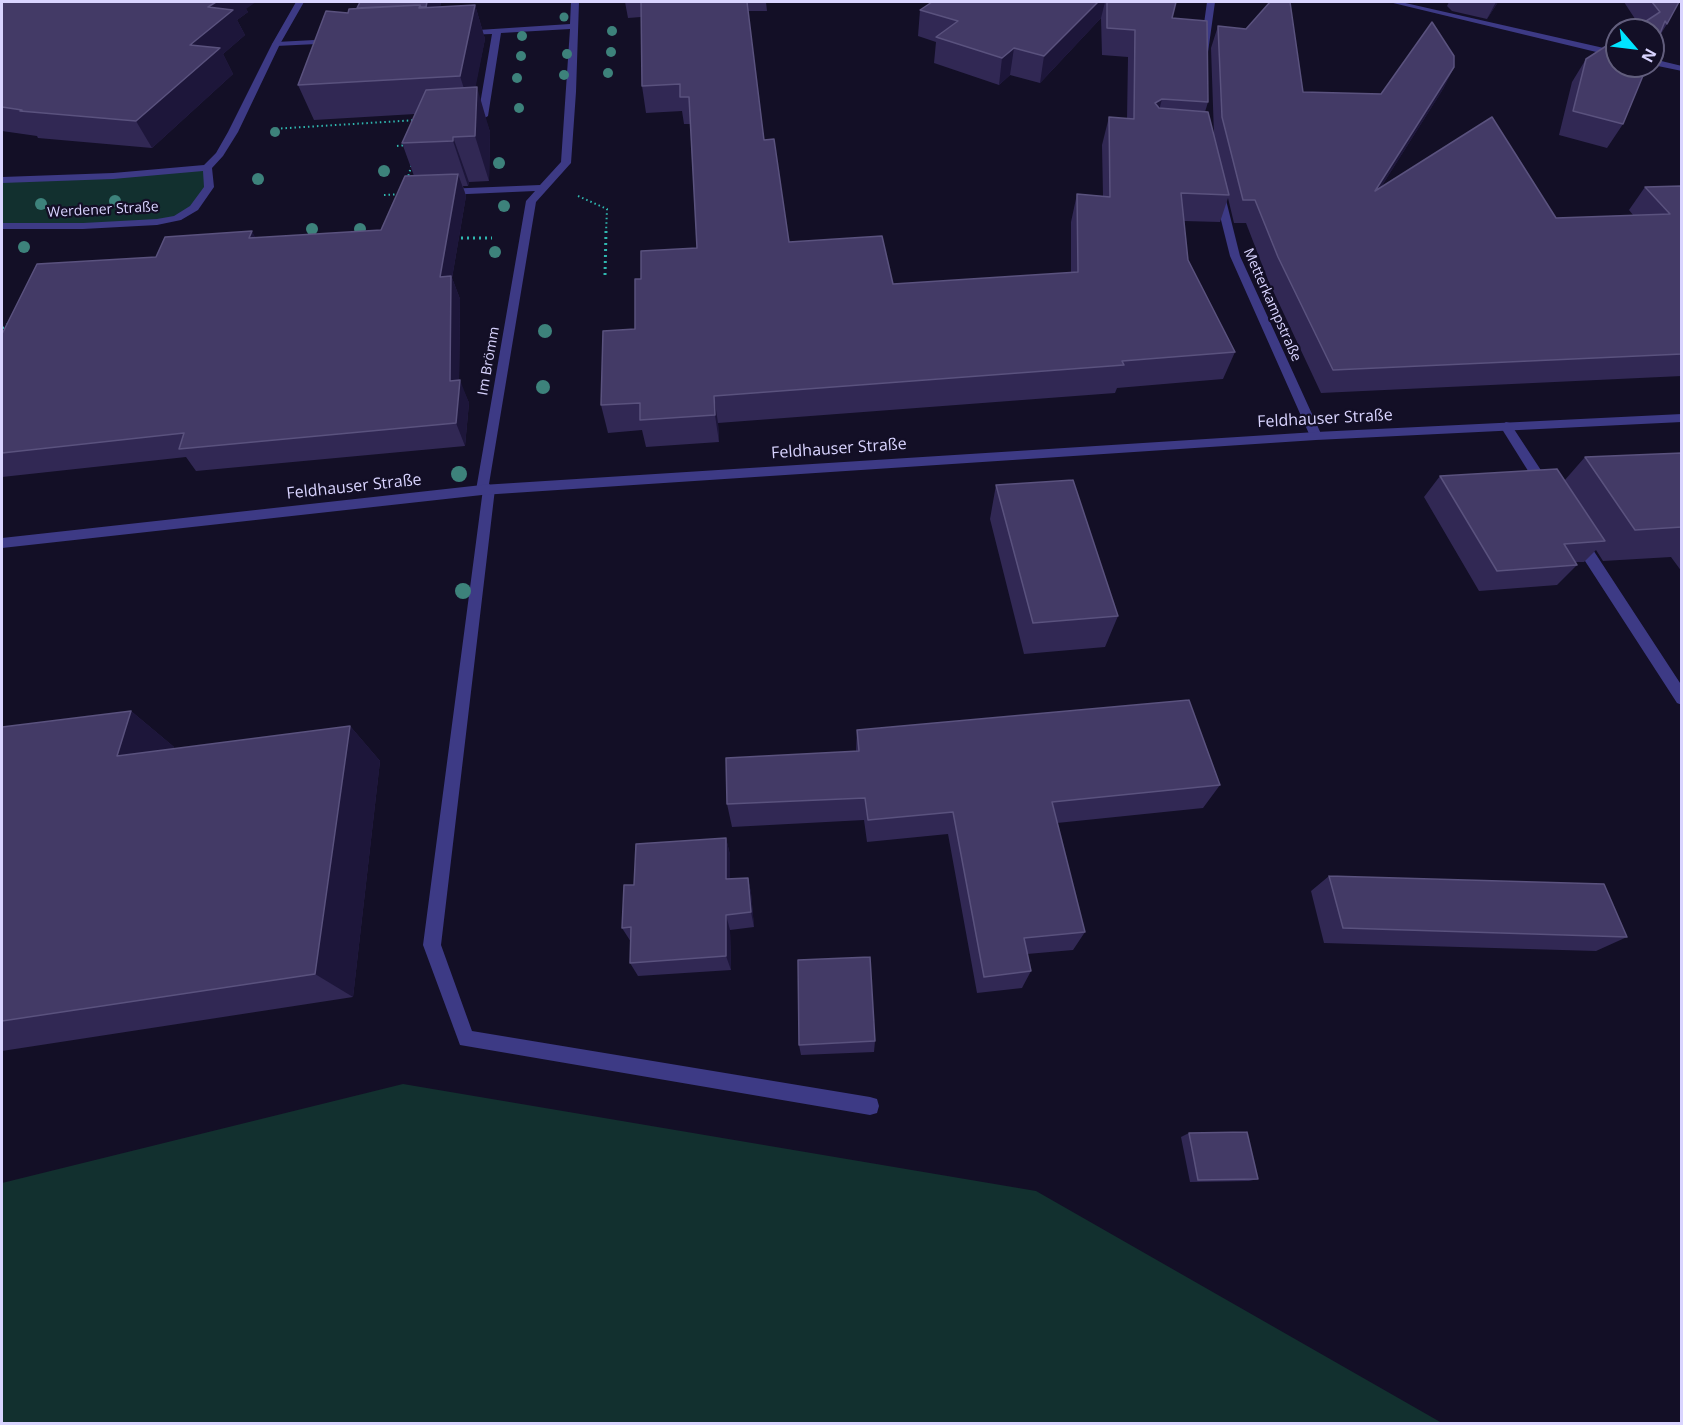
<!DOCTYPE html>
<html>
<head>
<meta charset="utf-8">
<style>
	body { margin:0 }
	#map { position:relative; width:1683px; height:1425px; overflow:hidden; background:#130f26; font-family:"Open Sans",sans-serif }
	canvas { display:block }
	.frame { position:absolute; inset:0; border:3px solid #d9d4ff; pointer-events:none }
	.north { position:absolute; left:1605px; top:18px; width:60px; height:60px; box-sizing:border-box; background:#130f26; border:2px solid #625e7d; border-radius:50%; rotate:118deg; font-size:16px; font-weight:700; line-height:24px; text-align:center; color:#d9d4ff }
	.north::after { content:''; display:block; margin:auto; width:21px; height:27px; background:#00e5ff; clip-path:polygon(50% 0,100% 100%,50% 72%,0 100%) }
</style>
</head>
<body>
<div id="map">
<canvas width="1683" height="1425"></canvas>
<div class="frame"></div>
<div class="north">N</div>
</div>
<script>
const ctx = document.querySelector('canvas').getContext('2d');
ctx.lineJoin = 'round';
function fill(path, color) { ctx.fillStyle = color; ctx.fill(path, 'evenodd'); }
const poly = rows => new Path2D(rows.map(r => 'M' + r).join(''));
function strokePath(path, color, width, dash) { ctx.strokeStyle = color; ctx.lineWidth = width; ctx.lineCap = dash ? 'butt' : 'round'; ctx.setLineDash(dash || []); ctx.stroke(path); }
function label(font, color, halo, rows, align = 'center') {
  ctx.font = font + ' "Open Sans",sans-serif'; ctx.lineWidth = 4.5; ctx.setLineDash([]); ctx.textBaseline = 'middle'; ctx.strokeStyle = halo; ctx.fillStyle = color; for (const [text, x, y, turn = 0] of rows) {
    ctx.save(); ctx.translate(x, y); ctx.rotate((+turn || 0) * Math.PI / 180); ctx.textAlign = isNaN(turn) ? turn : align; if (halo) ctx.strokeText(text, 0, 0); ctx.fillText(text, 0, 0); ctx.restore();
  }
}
fill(poly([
	[207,168,209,187,194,208,177,218,83,226,2,226,2,180,113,176],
	[403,1084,1036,1191,1442,1423,2,1423,2,1183]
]), '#12302f');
strokePath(poly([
	[272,129,417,120],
	[397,146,408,145],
	[407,180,412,164],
	[384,195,401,194],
	[578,196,607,209,606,233]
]), '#2fb8b0', 2, [1.5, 3]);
strokePath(poly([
	[455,238,492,238],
	[605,275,606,231],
	[2,328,10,323]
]), '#2fb8b0', 3, [2, 4]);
fill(poly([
	[1506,422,1510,423,1550,484,1551,487,1550,490,1540,490,1500,426,1506,422],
	[489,484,495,489,441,945,472,1031,870,1097,877,1099,879,1106,877,1113,870,1115,460,1045,423,945,483,489,489,484],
	[1579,535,1584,536,1682,686,1682,705,1677,703,1574,544,1572,540,1574,536,1579,535]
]), '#3d3a85');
fill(poly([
	[571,2,579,2,576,92,571,163,536,202,488,490,482,495,476,490,526,201,535,191,445,195,440,192,445,189,540,185,561,162,570,29,501,33,488,116,483,119,478,116,492,34,463,35,459,33,463,31,570,24,571,2],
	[334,39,337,39,337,43,276,46,272,44,276,42,334,39]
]), '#3d3a85');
fill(poly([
	[296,2,304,2,280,44,238,132,223,156,212,168,214,187,198,210,181,220,157,225,83,229,2,229,2,223,83,223,157,219,174,216,190,206,204,187,203,171,113,179,2,183,2,177,113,173,204,165,216,153,228,132,272,44,296,2],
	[1207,2,1215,2,1208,52,1204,55,1200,52,1207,2],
	[1389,2,1401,2,1617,51,1617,57,1389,2],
	[1653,59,1682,66,1682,71,1653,65,1653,59],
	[1219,189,1224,192,1240,256,1322,436,1320,439,1312,439,1310,436,1230,256,1214,192,1219,189]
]), '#3d3a85');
fill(poly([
	[1682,414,1682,422,1316,440,482,495,2,548,2,538,482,485,1316,432,1682,414]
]), '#3d3a85');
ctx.fillStyle = '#3d827b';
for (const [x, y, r] of [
	[564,17,4.5],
	[612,31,5],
	[522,36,5],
	[611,52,5],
	[567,54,5],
	[521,56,5],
	[608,73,5],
	[564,75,5],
	[517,78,5],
	[519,108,5],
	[275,132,5],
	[499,163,6],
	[384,171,6],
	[258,179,6],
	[115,201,6],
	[41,204,6],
	[504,206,6],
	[312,229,6],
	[360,229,6],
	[24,247,6],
	[495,252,6],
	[545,331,7],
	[543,387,7],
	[459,474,8],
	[463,591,8]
]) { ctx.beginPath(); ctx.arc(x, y, r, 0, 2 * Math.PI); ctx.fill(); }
fill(poly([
	[2,2,246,9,248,12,237,20,245,35,223,54,233,74,152,148,38,138,37,136,2,131],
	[360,2,441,2,440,7,475,5,485,39,475,87,490,132,489,181,469,182,468,186,463,186,466,196,452,278,460,299,459,380,469,403,465,446,196,471,186,457,2,477,2,334,156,257,255,238,381,230,414,176,402,143,415,114,314,120,298,85,348,13,357,8],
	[625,2,766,2,767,11,748,11,764,140,789,242,893,284,1071,273,1071,222,1077,194,1103,196,1102,145,1109,117,1127,119,1128,57,1102,55,1101,18,1040,83,1010,75,999,85,934,63,936,42,918,36,920,10,932,2,1176,2,1172,18,1208,102,1205,112,1214,135,1211,48,1218,26,1303,92,1381,94,1454,67,1443,89,1381,187,1556,218,1633,215,1629,210,1645,187,1682,186,1682,376,1321,393,1268,280,1246,223,1234,223,1228,198,1220,222,1184,221,1188,260,1235,352,1223,379,1117,388,1115,393,718,423,719,442,646,447,642,430,608,433,601,405,635,329,641,279,697,248,690,124,684,124,682,111,646,113,642,86,641,17,628,18],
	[1449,2,1498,2,1487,19,1452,11,1447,6],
	[1624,2,1679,2,1667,24,1659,37,1653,30,1633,30,1639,25],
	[1586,59,1623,124,1607,148,1559,135,1572,82],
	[1682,453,1682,572,1671,557,1603,561,1596,550,1584,562,1576,562,1577,565,1557,585,1479,591,1424,497,1440,476,1564,481,1585,457],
	[996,485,1118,616,1105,647,1024,654,990,519],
	[131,711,174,747,174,749,350,726,380,761,353,997,2,1051,2,728],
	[857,730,1220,785,1203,808,1057,823,1085,932,1073,950,1027,954,1031,971,1022,988,977,993,948,834,867,842,864,820,732,827,727,804,856,751],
	[726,838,730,855,730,879,748,878,751,893,754,927,730,930,731,970,638,976,630,963,631,942,622,928,634,885],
	[1329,876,1627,937,1596,951,1324,943,1311,891],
	[875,1041,874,1052,801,1055,799,1045],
	[1189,1133,1258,1179,1249,1181,1190,1182,1181,1137]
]), '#312854');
fill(poly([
	[216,2,256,2,246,9,248,12,237,20,245,35,223,54,233,74,152,148,136,121,190,45,208,7],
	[427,2,441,2,433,30,426,7],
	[1098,2,1105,2,1101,18,1040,83,1044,56],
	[1496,2,1498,2,1487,19],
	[475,5,485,39,471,111,460,76],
	[1014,48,1010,75,999,85,1002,58],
	[1454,67,1443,89,1364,214,1375,191],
	[477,87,490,132,489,181,475,136],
	[1162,99,1155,126,1155,103],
	[453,137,469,182,468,186,453,141],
	[458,174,466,196,452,278,460,299,459,387,460,380,469,403,465,446,456,423,450,381,440,277],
	[252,231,264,254,249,238],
	[714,396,718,423,719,442,715,415],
	[131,711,174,747,163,790,117,756],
	[350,726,380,761,353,997,315,974],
	[726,838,730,855,730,895,726,879],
	[748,878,751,893,754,927,751,912],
	[726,915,730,930,731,970,726,956]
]), '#1d163a');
const building = poly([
	[2,2,216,2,208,7,233,10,190,45,220,48,136,121,20,111,22,110,2,107,2,2],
	[360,2,427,2,426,7,421,7,420,5,357,8,360,2],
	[641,2,747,2,764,140,774,139,789,242,882,236,893,284,1078,272,1077,194,1110,197,1109,117,1134,119,1135,30,1107,28,1107,2,1176,2,1172,18,1207,21,1208,102,1162,99,1155,103,1159,108,1208,112,1229,195,1181,193,1188,260,1235,352,1122,361,1124,365,714,396,715,415,640,420,640,403,601,405,603,331,635,329,635,279,641,279,641,251,697,248,689,97,680,97,680,84,642,86,641,2],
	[932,2,1098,2,1044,56,1014,48,1002,58,936,37,958,21,920,10,932,2],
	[1270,2,1290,2,1303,92,1381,94,1432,22,1454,56,1454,67,1375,191,1492,117,1556,218,1670,214,1645,187,1682,186,1682,354,1333,370,1278,257,1255,200,1243,200,1222,117,1218,26,1246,29,1270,2],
	[1652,2,1679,2,1667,24,1665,21,1653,51,1653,30,1633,30,1634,29,1660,12,1652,2],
	[420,5,419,8,475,5,460,76,298,85,326,11,348,13,349,9,420,5],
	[1617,39,1617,66,1647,66,1623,124,1573,111,1586,59,1617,39],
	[477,87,475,136,453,137,453,141,402,143,426,90,477,87],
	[458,174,440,277,451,276,450,381,460,380,456,423,179,449,184,433,2,453,2,334,37,264,156,257,165,237,252,231,249,238,381,230,405,176,458,174],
	[1682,453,1682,527,1635,530,1585,457,1682,453],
	[1557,469,1605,541,1564,544,1577,565,1497,571,1440,476,1557,469],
	[1073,480,1118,616,1033,623,996,485,1073,480],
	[1189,700,1220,785,1052,802,1085,932,1024,938,1031,971,984,977,953,812,868,820,865,798,727,804,726,758,859,751,857,730,1189,700],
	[131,711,117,756,350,726,315,974,2,1021,2,727,131,711],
	[726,838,726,879,748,878,751,912,726,915,726,956,630,963,631,927,622,928,624,885,634,885,636,844,726,838],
	[1329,876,1604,884,1627,937,1343,928,1329,876],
	[870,957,875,1041,799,1045,798,960,870,957],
	[1247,1132,1258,1179,1198,1180,1189,1133,1247,1132]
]);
fill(building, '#433a66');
strokePath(building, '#5a527e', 1.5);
label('14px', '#d9d4ff', '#130f26', [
	["Werdener Straße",103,210,-3],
	["Metterkampstraße",1272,305,66],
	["Im Brömm",489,361,-80]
]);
label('16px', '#d9d4ff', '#130f26', [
	["Feldhauser Straße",1325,419,-3],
	["Feldhauser Straße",839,449,-4],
	["Feldhauser Straße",354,487,-6]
]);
</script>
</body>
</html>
